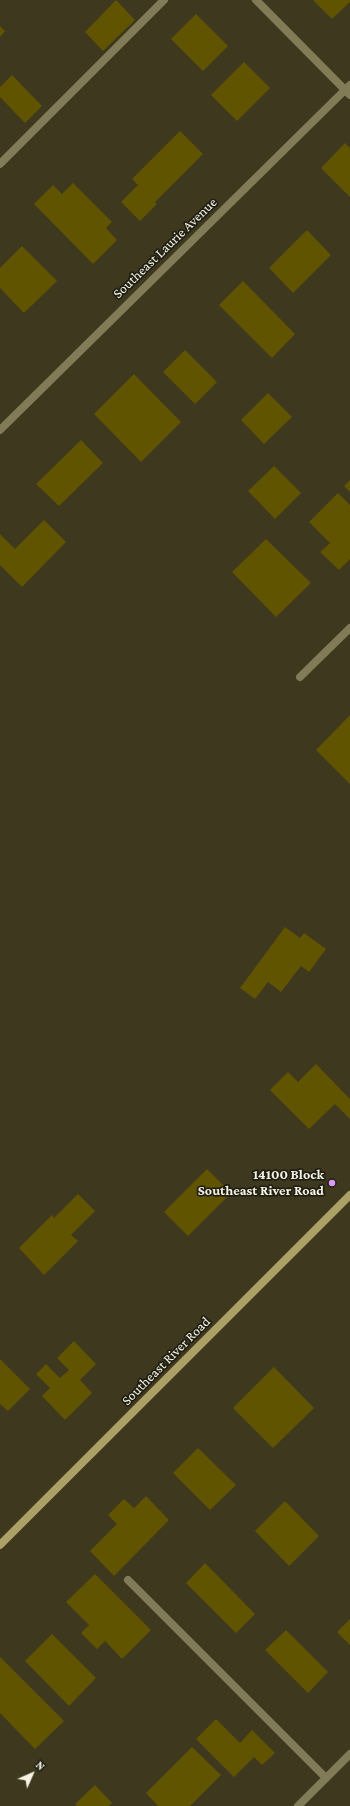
<!DOCTYPE html>
<html>
<head>
<meta charset="utf-8">
<style>
	body { margin:0 }
	#map { position:relative; width:350px; height:1806px; overflow:hidden; background:#3d381e; font-family:"Crimson Pro",serif }
	canvas { display:block }
	.north { position:absolute; left:12px; top:1754px; width:40px; height:40px; -webkit-text-stroke:3px #211f14; paint-order:stroke; rotate:45deg; font-size:11px; font-weight:700; line-height:16px; text-align:center; color:#f5f3e3 }
	.north::after { content:''; display:block; margin:auto; width:14px; height:18px; background:#f5f3e3; clip-path:polygon(50% 0,100% 100%,50% 72%,0 100%) }
</style>
</head>
<body>
<div id="map">
<canvas width="350" height="1806"></canvas>
<div class="north">N</div>
</div>
<script>
const ctx = document.querySelector('canvas').getContext('2d');
ctx.lineJoin = 'round';
function fill(path, color) { ctx.fillStyle = color; ctx.fill(path, 'evenodd'); }
const poly = rows => new Path2D(rows.map(r => 'M' + r).join(''));
function strokePath(path, color, width, dash) { ctx.strokeStyle = color; ctx.lineWidth = width; ctx.lineCap = dash ? 'butt' : 'round'; ctx.setLineDash(dash || []); ctx.stroke(path); }
function label(font, color, halo, rows, align = 'center') {
  ctx.font = font + ' "Crimson Pro",serif'; ctx.lineWidth = 3.5; ctx.setLineDash([]); ctx.textBaseline = 'middle'; ctx.strokeStyle = halo; ctx.fillStyle = color; for (const [text, x, y, turn = 0] of rows) {
    ctx.save(); ctx.translate(x, y); ctx.rotate((+turn || 0) * Math.PI / 180); ctx.textAlign = isNaN(turn) ? turn : align; if (halo) ctx.strokeText(text, 0, 0); ctx.fillText(text, 0, 0); ctx.restore();
  }
}
fill(poly([
	[116,0,135,20,103,51,85,32],
	[313,0,350,0,350,2,332,19],
	[196,14,228,46,203,71,171,39],
	[0,26,5,31,0,37],
	[244,62,270,88,237,121,211,95],
	[12,75,42,106,25,123,0,97,0,87],
	[180,131,203,154,155,202,157,204,140,221,121,202,138,185,132,179],
	[345,143,350,148,350,197,321,168],
	[73,183,112,222,106,228,117,240,93,264,34,204,53,185,62,194],
	[307,230,331,255,293,293,269,268],
	[22,246,57,281,24,313,0,288,0,268],
	[243,281,295,334,272,358,219,305],
	[185,350,217,382,195,404,163,372],
	[134,374,181,422,141,462,94,414],
	[268,393,292,417,264,444,241,420],
	[81,440,103,463,59,506,36,484],
	[274,466,301,493,275,519,248,491],
	[350,480,350,492,344,486],
	[338,493,350,505,350,559,339,570,320,552,330,543,309,522],
	[44,520,66,542,22,587,0,565,0,534,15,549],
	[266,539,311,583,276,617,232,572],
	[350,715,350,784,316,750],
	[285,927,300,938,304,933,326,949,309,972,301,966,281,992,268,982,255,999,240,988],
	[316,1064,350,1099,350,1119,335,1104,309,1129,270,1090,288,1072,298,1082],
	[207,1169,231,1193,188,1236,164,1212],
	[78,1194,95,1211,71,1235,78,1241,44,1275,19,1248,52,1215,54,1218],
	[74,1341,96,1364,80,1380,92,1393,65,1420,42,1396,50,1388,36,1374,46,1364,60,1378,69,1370,57,1358],
	[0,1359,30,1389,8,1411,0,1404],
	[274,1367,314,1408,273,1448,233,1408],
	[198,1448,236,1485,210,1510,173,1473],
	[146,1496,169,1520,114,1576,90,1551,117,1524,108,1515,124,1499,134,1508],
	[285,1501,319,1536,289,1566,255,1531],
	[205,1563,255,1614,236,1633,186,1583],
	[95,1574,151,1630,122,1659,105,1641,97,1649,81,1633,89,1625,66,1602],
	[350,1619,350,1645,337,1632],
	[286,1630,328,1672,308,1693,265,1650],
	[52,1634,96,1678,69,1706,25,1661],
	[0,1657,64,1721,35,1749,0,1713],
	[216,1719,240,1743,252,1730,275,1753,262,1765,254,1757,234,1777,196,1739],
	[192,1747,221,1775,190,1806,158,1806,146,1793],
	[95,1785,112,1803,109,1806,77,1806,75,1804]
]), '#605400');
strokePath(poly([
	[0,164,164,0],
	[128,1580,326,1778]
]), '#817b57', 8);
strokePath(poly([
	[256,0,350,95],
	[0,430,350,85],
	[300,677,350,628],
	[298,1806,350,1754]
]), '#817b57', 8);
strokePath(poly([
	[0,1545,350,1195]
]), '#aba066', 8);
for (const [x, y, r, color] of [
	[332,1183,4,"#da9af6"]
]) { const dot = new Path2D(); dot.arc(x, y, r, 0, 2 * Math.PI); ctx.fillStyle = color; ctx.fill(dot); strokePath(dot, '#211f14', 1.5); }
label('14px', '#f5f3e3', '#211f14', [
	["Southeast Laurie Avenue",165,248,-44],
	["Southeast River Road",166,1361,-45]
]);
label('bold 14px', '#f5f3e3', '#211f14', [
	["14100 Block",324,1175],
	["Southeast River Road",324,1191]
], 'right');
</script>
</body>
</html>
